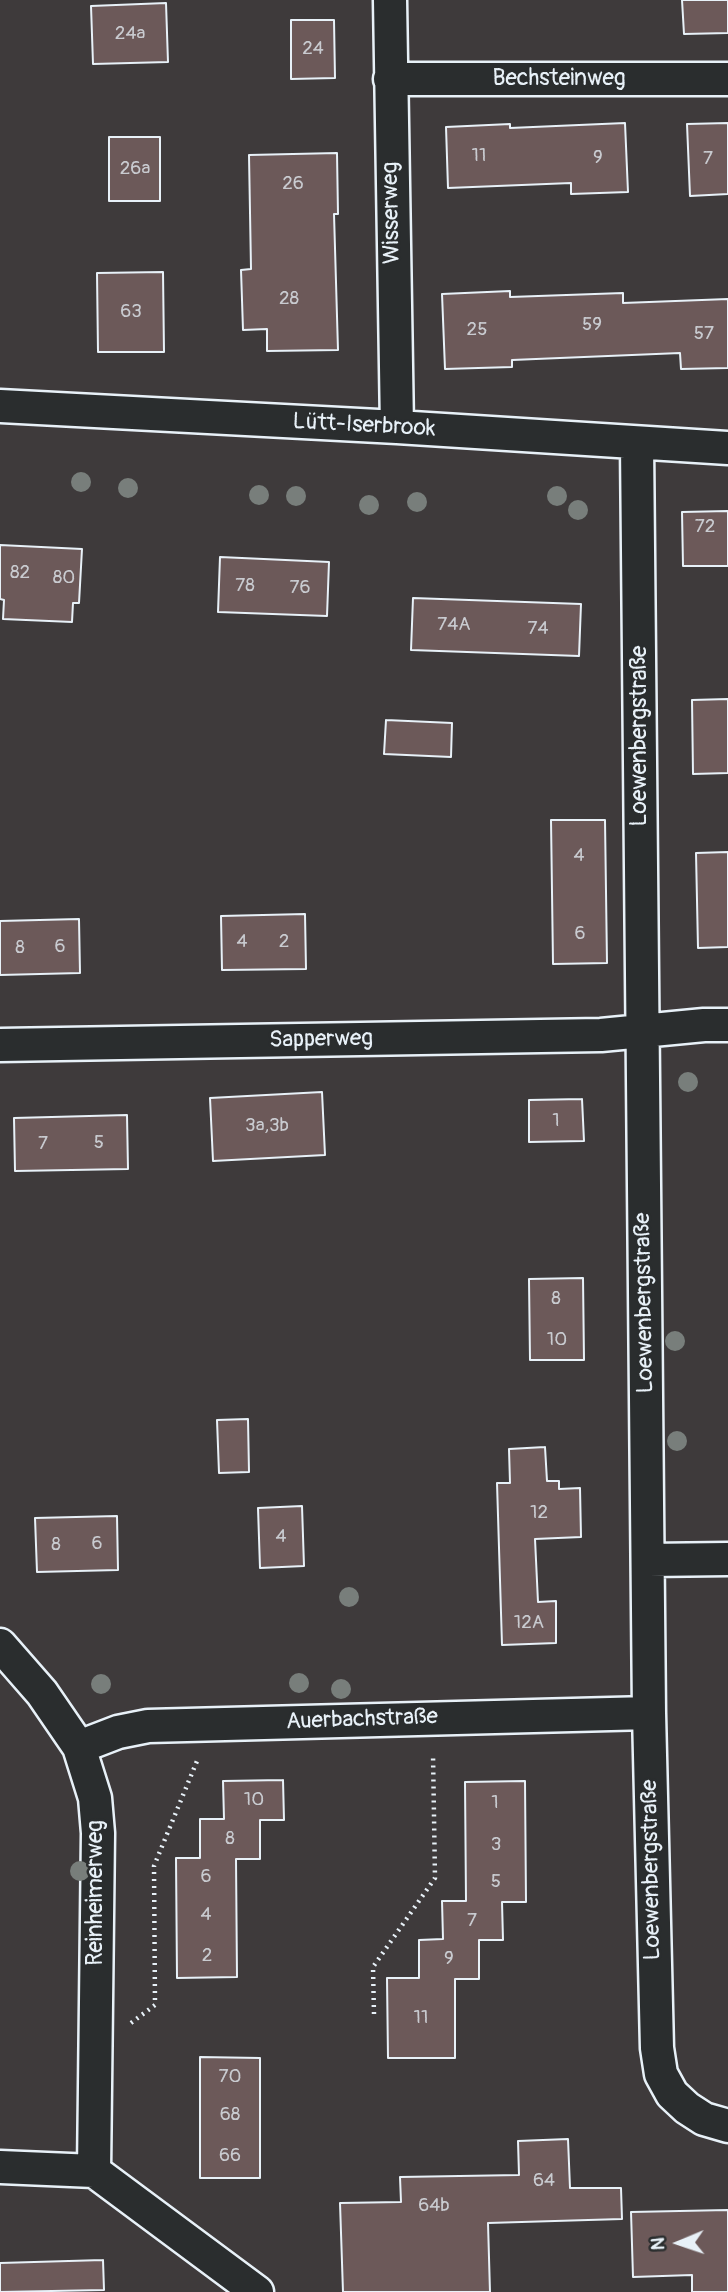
<!DOCTYPE html>
<html>
<head>
<meta charset="utf-8">
<style>
	body { margin:0 }
	#map { position:relative; width:728px; height:2292px; overflow:hidden; background:#3e3a3b; font-family:Pangolin,sans-serif }
	canvas { display:block }
	.north { position:absolute; left:644px; top:2208px; width:70px; height:70px; -webkit-text-stroke:5px #2a2d2e; paint-order:stroke; rotate:268deg; font-size:19px; font-weight:700; line-height:28px; text-align:center; color:#e8f1f8 }
	.north::after { content:''; display:block; margin:auto; width:24px; height:32px; background:#e8f1f8; clip-path:polygon(50% 0,100% 100%,50% 72%,0 100%) }
</style>
</head>
<body>
<div id="map">
<canvas width="728" height="2292"></canvas>
<div class="north">N</div>
</div>
<script>
const ctx = document.querySelector('canvas').getContext('2d');
ctx.lineJoin = 'round';
function fill(path, color) { ctx.fillStyle = color; ctx.fill(path, 'evenodd'); }
const poly = rows => new Path2D(rows.map(r => 'M' + r).join(''));
function strokePath(path, color, width, dash) { ctx.strokeStyle = color; ctx.lineWidth = width; ctx.lineCap = dash ? 'butt' : 'round'; ctx.setLineDash(dash || []); ctx.stroke(path); }
function label(font, color, halo, rows, align = 'center') {
  ctx.font = font + ' Pangolin,sans-serif'; ctx.lineWidth = 5; ctx.setLineDash([]); ctx.textBaseline = 'middle'; ctx.strokeStyle = halo; ctx.fillStyle = color; for (const [text, x, y, turn = 0] of rows) {
    ctx.save(); ctx.translate(x, y); ctx.rotate((+turn || 0) * Math.PI / 180); ctx.textAlign = isNaN(turn) ? turn : align; if (halo) ctx.strokeText(text, 0, 0); ctx.fillText(text, 0, 0); ctx.restore();
  }
}
const building = poly([
	[682,0,728,0,728,33,684,34,682,0],
	[166,3,168,62,93,64,91,6,166,3],
	[291,20,334,20,335,78,291,79,291,20],
	[625,123,628,192,571,194,571,183,448,188,446,127,510,124,510,128,625,123],
	[728,123,728,194,690,196,687,124,728,123],
	[109,137,160,137,160,201,109,201,109,137],
	[337,153,338,214,334,214,338,350,267,351,267,329,243,330,241,270,251,269,249,155,337,153],
	[163,272,164,352,98,352,97,273,163,272],
	[510,291,510,297,623,293,623,303,728,299,728,368,681,369,680,353,512,360,512,367,445,369,442,294,510,291],
	[728,511,728,566,683,566,682,512,728,511],
	[0,545,82,549,79,603,73,603,72,622,3,619,4,600,0,599,0,545],
	[220,557,329,562,327,616,218,612,220,557],
	[413,598,581,604,579,656,411,650,413,598],
	[728,699,728,773,693,774,692,700,728,699],
	[386,720,452,723,451,757,384,754,386,720],
	[551,820,605,820,607,963,553,964,551,820],
	[728,852,728,947,698,948,696,853,728,852],
	[305,914,306,969,222,970,221,916,305,914],
	[79,919,80,973,0,975,0,921,79,919],
	[322,1092,325,1155,213,1161,210,1098,322,1092],
	[582,1099,584,1141,529,1142,529,1100,582,1099],
	[127,1115,128,1169,15,1171,14,1118,127,1115],
	[583,1278,584,1360,530,1360,529,1279,583,1278],
	[248,1419,249,1472,219,1473,217,1420,248,1419],
	[545,1447,547,1481,559,1481,559,1489,580,1488,581,1537,535,1539,538,1602,556,1601,556,1643,502,1645,497,1483,510,1483,509,1449,545,1447],
	[302,1506,304,1566,260,1568,258,1508,302,1506],
	[117,1516,118,1570,37,1572,35,1518,117,1516],
	[283,1780,284,1820,260,1820,260,1859,236,1859,237,1977,177,1978,176,1858,200,1858,200,1819,224,1819,223,1781,283,1780],
	[525,1781,526,1902,502,1902,503,1940,479,1940,479,1979,455,1979,455,2058,388,2058,387,1978,419,1978,419,1940,443,1939,442,1901,466,1901,465,1782,525,1781],
	[200,2057,260,2058,260,2178,200,2178,200,2057],
	[568,2139,570,2188,621,2188,622,2219,488,2223,490,2292,343,2292,340,2203,401,2202,400,2177,519,2175,518,2141,568,2139],
	[728,2210,728,2292,692,2292,692,2275,633,2277,631,2212,728,2210],
	[103,2260,104,2290,0,2292,0,2263,103,2260]
]);
fill(building, '#6c5959');
strokePath(building, '#e8f1f8', 2);
const minor = poly([
	[390,0,397,427],
	[390,79,728,79],
	[0,406,397,427,728,448],
	[637,444,649,1713,657,2048,661,2074,672,2094,687,2108,704,2119,728,2126],
	[0,1045,601,1035,704,1025,728,1025],
	[649,1560,728,1559],
	[0,1645,42,1693,79,1747,95,1798,98,1833,94,2171],
	[79,1747,118,1732,148,1726,649,1713],
	[0,2167,94,2171,257,2292]
]);
strokePath(minor, '#e8f1f8', 37);
strokePath(poly([
	[374,2014,373,1967,435,1878,433,1754],
	[131,2023,155,2005,154,1866,197,1761]
]), '#e8f1f8', 4.5, [2, 5]);
strokePath(minor, '#2a2d2e', 32);
ctx.fillStyle = '#787e7b';
for (const [x, y] of [
	[81,482],
	[128,488],
	[259,495],
	[296,496],
	[557,496],
	[417,502],
	[369,505],
	[578,510],
	[688,1082],
	[675,1341],
	[677,1441],
	[349,1597],
	[299,1683],
	[101,1684],
	[341,1689],
	[80,1871]
]) { ctx.beginPath(); ctx.arc(x, y, 10, 0, 2 * Math.PI); ctx.fill(); }
label('19px', '#c9cbd0', null, [
	["24a",130,34],
	["24",313,49],
	["11",479,156],
	["9",598,158],
	["7",708,159],
	["26a",135,169],
	["26",293,184],
	["28",289,299],
	["63",131,312],
	["59",592,325],
	["25",477,330],
	["57",704,334],
	["72",705,527],
	["82",20,573],
	["80",64,578],
	["78",245,586],
	["76",300,588],
	["74A",454,625],
	["74",538,629],
	["4",579,856],
	["6",580,934],
	["4",242,942],
	["2",284,942],
	["6",60,947],
	["8",20,948],
	["1",556,1121],
	["3a,3b",267,1126],
	["5",99,1143],
	["7",43,1144],
	["8",556,1299],
	["10",557,1340],
	["12",539,1513],
	["4",281,1537],
	["6",97,1544],
	["8",56,1545],
	["12A",529,1623],
	["10",254,1800],
	["1",495,1803],
	["8",230,1839],
	["3",496,1845],
	["6",206,1877],
	["5",496,1882],
	["4",206,1915],
	["7",472,1921],
	["2",207,1956],
	["9",449,1959],
	["11",421,2018],
	["70",230,2077],
	["68",230,2115],
	["66",230,2156],
	["64",544,2181],
	["64b",434,2206]
]);
label('23px', '#e8f1f8', '#2a2d2e', [
	["Bechsteinweg",559,79],
	["Wisserweg",392,213,-91],
	["Lütt-Iserbrook",364,426,3],
	["Loewenbergstraße",640,736,-90],
	["Sapperweg",321,1040,-1],
	["Loewenbergstraße",645,1303,-91],
	["Auerbachstraße",362,1720,-2],
	["Loewenbergstraße",652,1870,-91],
	["Reinheimerweg",96,1893,-90]
]);
</script>
</body>
</html>
